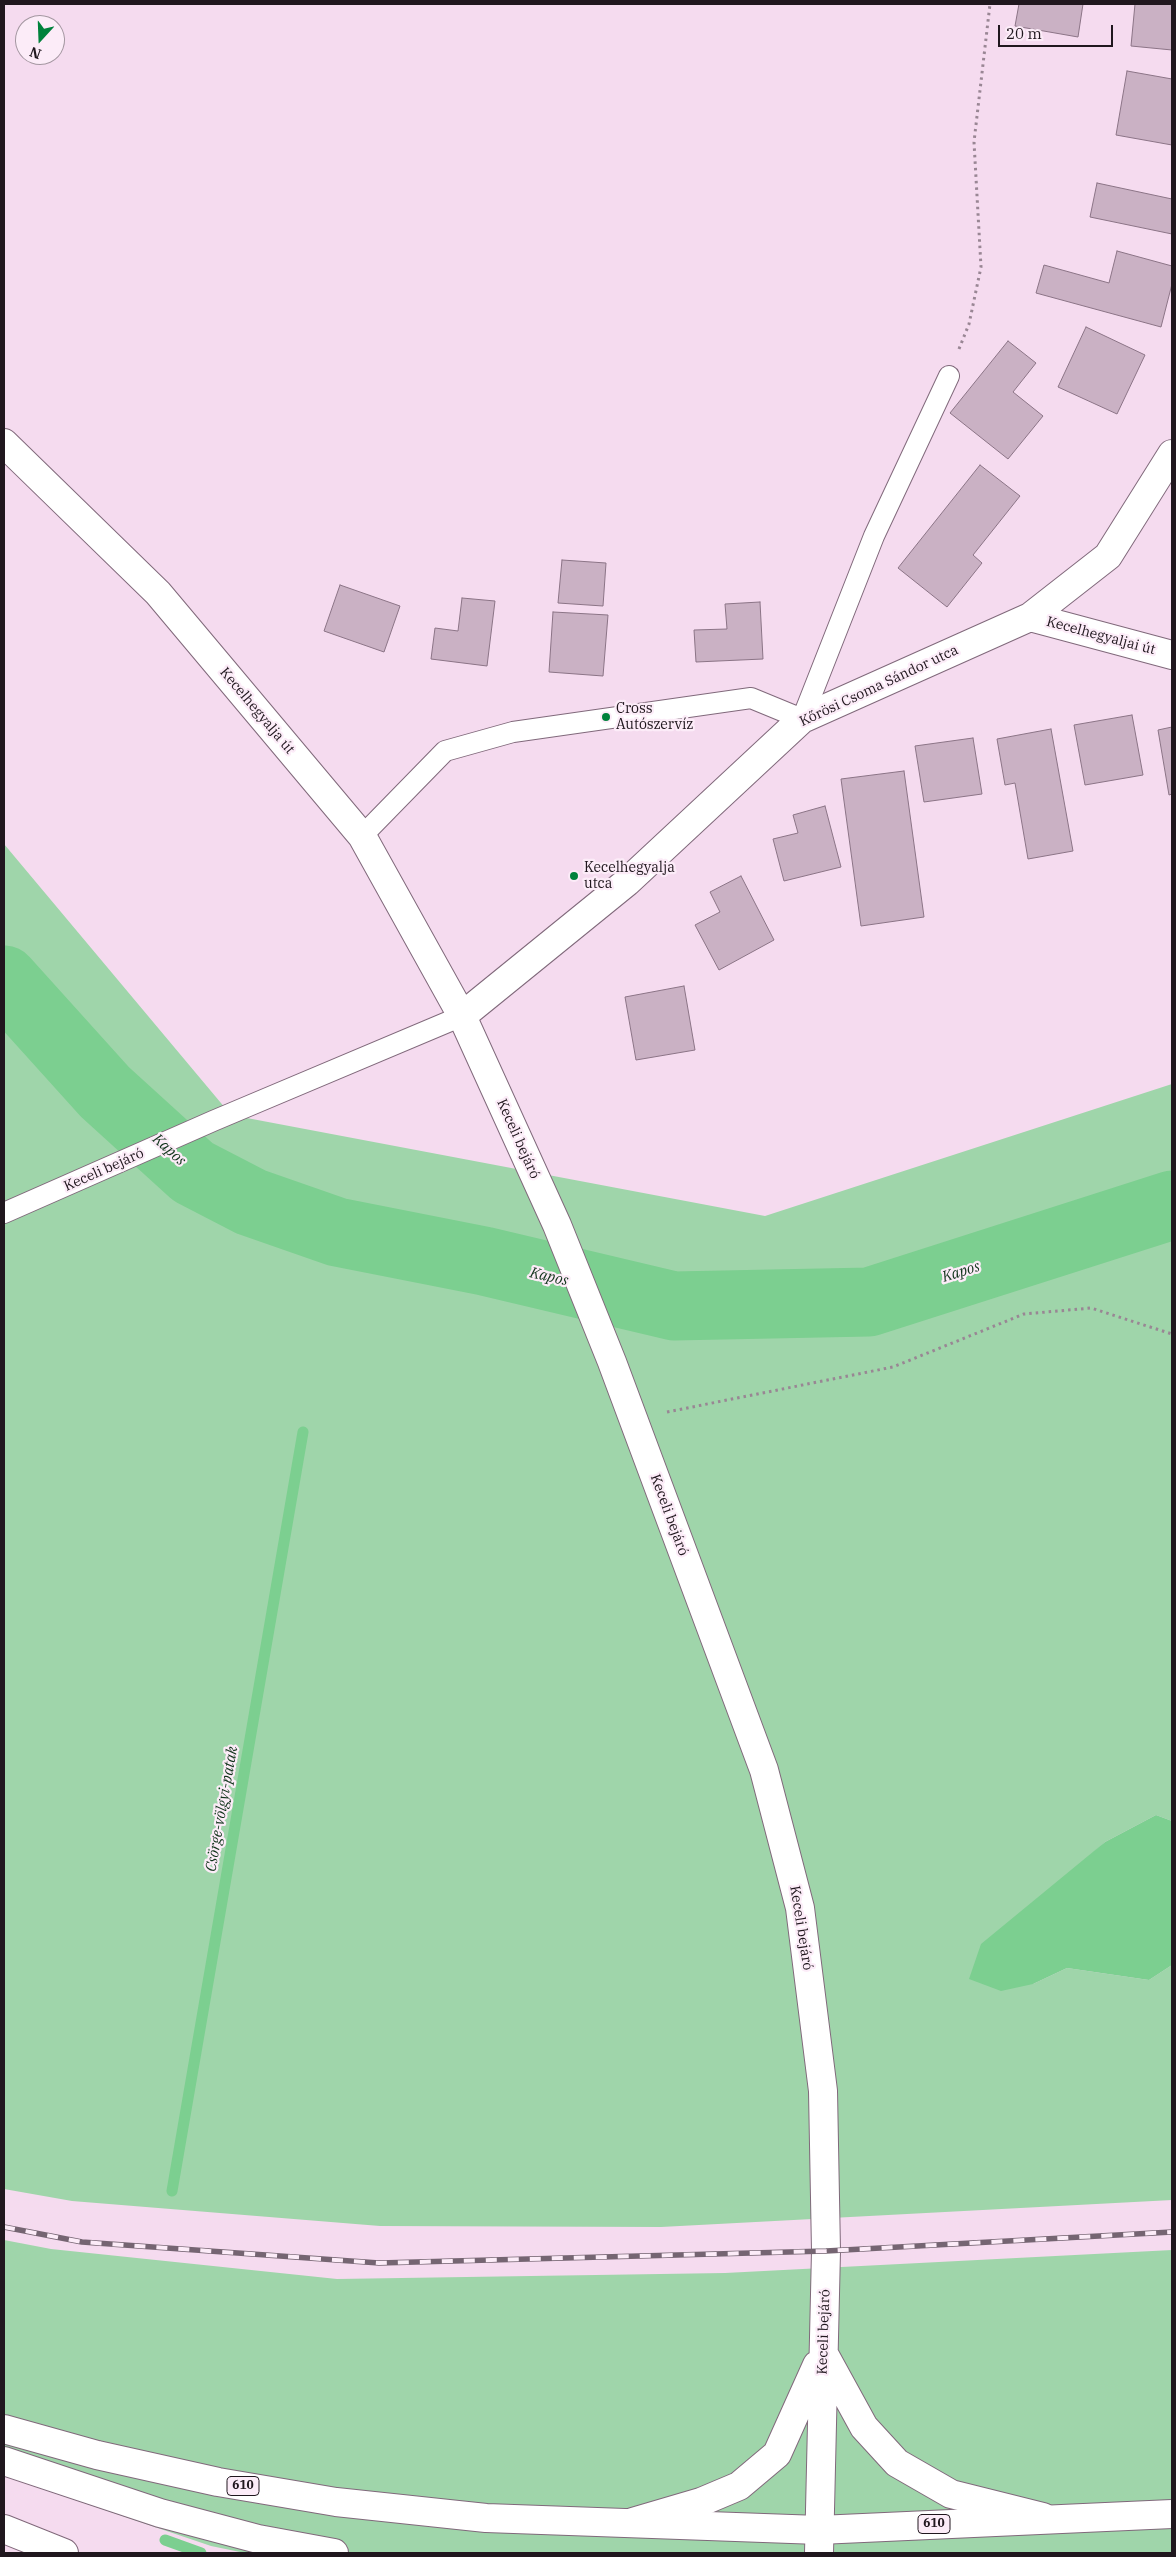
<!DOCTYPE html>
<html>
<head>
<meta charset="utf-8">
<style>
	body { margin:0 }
	#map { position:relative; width:1176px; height:2557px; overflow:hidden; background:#f5dbef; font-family:"IBM Plex Serif",serif }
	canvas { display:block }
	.frame { position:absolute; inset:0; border:5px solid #20171e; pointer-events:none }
	.north { position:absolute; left:15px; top:15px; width:50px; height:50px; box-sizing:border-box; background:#fcecf8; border:1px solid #a497a1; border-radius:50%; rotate:200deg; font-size:14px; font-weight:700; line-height:20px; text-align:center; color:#20171e }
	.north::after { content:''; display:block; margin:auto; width:18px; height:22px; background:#00823c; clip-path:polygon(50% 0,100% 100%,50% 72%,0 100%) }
	.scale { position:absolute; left:998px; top:25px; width:115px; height:22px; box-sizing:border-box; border:2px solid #20171e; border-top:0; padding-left:6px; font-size:15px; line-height:18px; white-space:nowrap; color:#20171e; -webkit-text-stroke:4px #fcecf8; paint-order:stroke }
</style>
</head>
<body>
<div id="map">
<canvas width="1176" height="2557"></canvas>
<div class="frame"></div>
<div class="north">N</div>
<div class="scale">20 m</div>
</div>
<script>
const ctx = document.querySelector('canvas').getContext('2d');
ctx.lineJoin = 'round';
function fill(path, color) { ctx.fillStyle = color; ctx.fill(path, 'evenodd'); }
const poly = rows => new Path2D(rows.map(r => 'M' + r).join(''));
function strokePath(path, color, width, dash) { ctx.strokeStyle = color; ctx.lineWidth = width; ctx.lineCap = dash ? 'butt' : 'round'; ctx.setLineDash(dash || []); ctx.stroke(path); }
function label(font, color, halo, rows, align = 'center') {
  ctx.font = font + ' "IBM Plex Serif",serif'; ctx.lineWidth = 4.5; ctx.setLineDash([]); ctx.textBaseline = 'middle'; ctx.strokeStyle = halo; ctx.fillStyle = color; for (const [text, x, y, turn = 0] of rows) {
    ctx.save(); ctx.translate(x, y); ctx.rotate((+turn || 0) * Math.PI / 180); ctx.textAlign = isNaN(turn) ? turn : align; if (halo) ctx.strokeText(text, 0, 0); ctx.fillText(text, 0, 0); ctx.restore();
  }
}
fill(poly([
	[4,844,231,1115,765,1216,1172,1084,1172,1821,1156,1815,1105,1842,1075,1869,1033,1984,1067,1968,1149,1980,1172,1965,1172,2200,661,2227,380,2226,72,2201,4,2189],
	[4,2240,51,2249,337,2279,725,2273,1172,2250,1172,2553,245,2553,211,2546,4,2476]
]), '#9fd5aa');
fill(poly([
	[1156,1815,1172,1821,1172,1965,1149,1980,1067,1968,1033,1984,1001,1991,969,1979,981,1944,1105,1842]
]), '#7ccf90');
strokePath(poly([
	[333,1253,337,1232],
	[172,2191,303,1432],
	[165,2540,201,2553]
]), '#7ccf90', 11);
strokePath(poly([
	[4,980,105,1092,193,1172,251,1202,337,1232,484,1261,674,1306,869,1302,1172,1205]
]), '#7ccf90', 69);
const building = poly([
	[1019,4,1083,4,1078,37,1015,26,1019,4],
	[1135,4,1172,4,1172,50,1131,46,1135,4],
	[1127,71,1172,79,1172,145,1116,135,1127,71],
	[1097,183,1172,199,1172,234,1090,217,1097,183],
	[1117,251,1172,266,1172,284,1161,327,1036,293,1044,265,1109,283,1117,251],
	[1086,327,1145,355,1117,414,1058,387,1086,327],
	[1008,341,1036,363,1013,392,1043,416,1008,459,950,413,1008,341],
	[980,465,1020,496,973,555,982,563,947,607,898,568,980,465],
	[562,560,606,563,603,606,558,603,562,560],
	[340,585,400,606,384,652,324,631,340,585],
	[462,598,495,601,487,666,431,659,435,628,458,631,462,598],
	[760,602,763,659,696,662,694,630,727,629,725,604,760,602],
	[553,612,608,615,603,676,549,672,553,612],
	[1132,715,1143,775,1085,785,1074,725,1132,715],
	[1172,727,1172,794,1169,795,1158,730,1172,727],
	[1051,729,1073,851,1028,859,1015,783,1005,785,997,739,1051,729],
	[973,738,982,794,924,802,915,746,973,738],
	[904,771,924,917,861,926,841,779,904,771],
	[825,806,841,867,784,881,773,839,798,833,793,815,825,806],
	[741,876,774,940,719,970,695,925,720,912,710,892,741,876],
	[684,986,695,1050,636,1060,625,997,684,986]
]);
fill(building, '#cab1c4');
strokePath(building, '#8b7486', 1);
const lane = poly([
	[362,836,445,751,513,732,751,698,802,719,874,536,949,376],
	[4,1213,213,1121,462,1016]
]);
const street = poly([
	[4,443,158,593,362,836,462,1016,557,1225,612,1362,764,1770,800,1908,823,2091,826,2251,819,2553],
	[1030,617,1172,655],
	[462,1016,627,882,802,719,1030,617,1108,556,1172,454],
	[824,2354,864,2427,897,2463,951,2494,1043,2517],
	[633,2522,701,2502,739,2486,777,2454,817,2365],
	[4,2529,64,2553]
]);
const primary = poly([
	[4,2429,97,2455,218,2482,336,2502,486,2518,819,2530,1172,2514],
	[4,2461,160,2513,258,2539,334,2553]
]);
strokePath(lane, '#80697b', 22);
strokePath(street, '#80697b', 30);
strokePath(primary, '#80697b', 30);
strokePath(poly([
	[959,349,969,324,981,267,974,142,990,4],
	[667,1412,893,1367,1024,1314,1091,1308,1172,1334]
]), '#998694', 3, [2.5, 4]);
strokePath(lane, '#fff', 20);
strokePath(street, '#fff', 28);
strokePath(primary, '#fff', 28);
const rail = poly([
	[4,2227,82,2242,379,2263,826,2251,1172,2232]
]);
strokePath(rail, '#756572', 5.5);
strokePath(rail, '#fcecf8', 4, [11]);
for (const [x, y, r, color] of [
	[606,717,5,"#00823c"],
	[574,876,5,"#00823c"]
]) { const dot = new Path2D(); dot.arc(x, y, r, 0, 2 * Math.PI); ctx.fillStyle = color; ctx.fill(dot); strokePath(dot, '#fcecf8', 2); }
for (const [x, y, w] of [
	[243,2486,32],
	[934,2524,32]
]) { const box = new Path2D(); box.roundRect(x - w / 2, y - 9.5, w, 19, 4); ctx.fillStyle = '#fcecf8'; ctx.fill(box); strokePath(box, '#20171e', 1); }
label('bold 12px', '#20171e', null, [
	["610",243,2486],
	["610",934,2524]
]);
label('14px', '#20171e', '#fcecf8', [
	["Kecelhegyaljai út",1101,636,15],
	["Kőrösi Csoma Sándor utca",879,686,-25],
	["Kecelhegyalja út",257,711,50],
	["Keceli bejáró",518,1139,66],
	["Keceli bejáró",104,1170,-24],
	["Keceli bejáró",669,1515,70],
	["Keceli bejáró",801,1928,81],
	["Keceli bejáró",824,2332,-88]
]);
label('14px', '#20171e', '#fcecf8', [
	["Cross",616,709],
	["Autószervíz",616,725],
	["Kecelhegyalja",584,868],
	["utca",584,884]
], 'left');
label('italic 15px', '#11341b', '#fcecf8', [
	["Kapos",169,1150,42],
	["Kapos",961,1272,-18],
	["Kapos",549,1277,13],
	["Csörge-völgyi-patak",222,1809,-80]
]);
</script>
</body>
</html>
